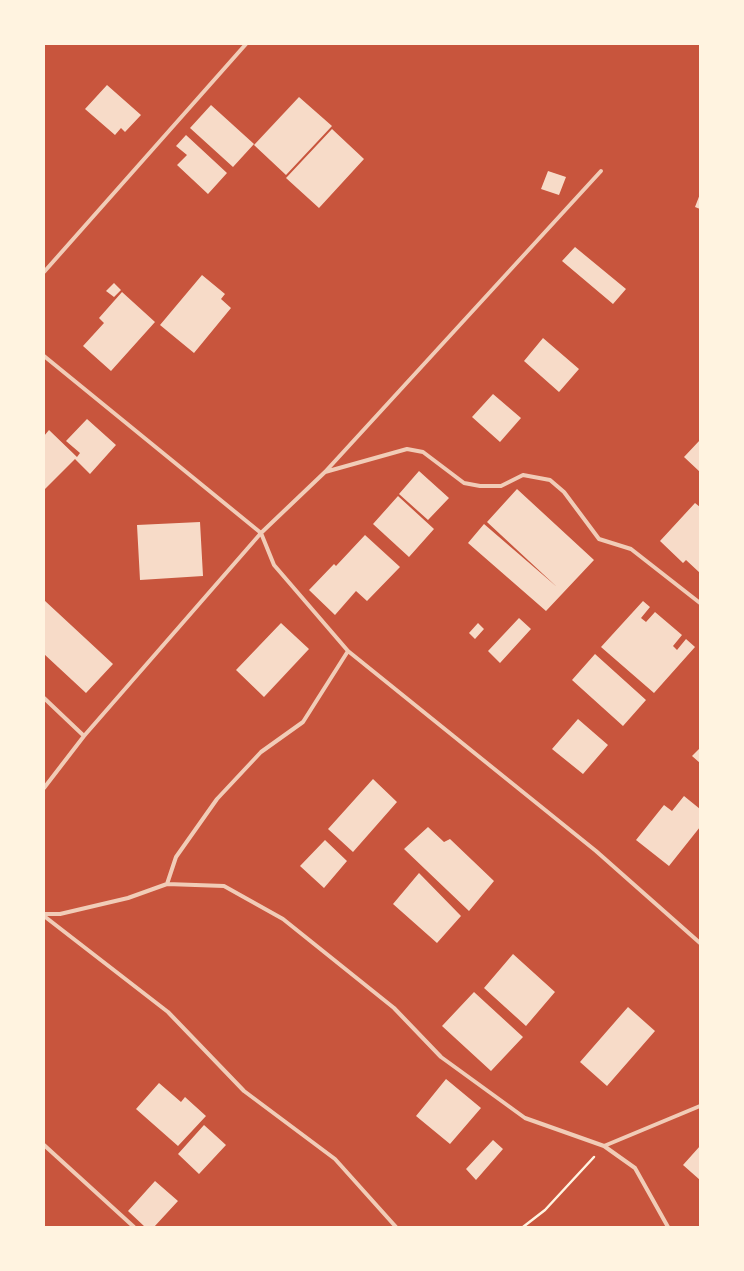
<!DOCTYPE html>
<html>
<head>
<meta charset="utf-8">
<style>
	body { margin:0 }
	#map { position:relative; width:744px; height:1271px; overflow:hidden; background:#c8553d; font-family:Figtree,sans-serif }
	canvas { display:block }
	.frame { position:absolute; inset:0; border:45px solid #fff3e0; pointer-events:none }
</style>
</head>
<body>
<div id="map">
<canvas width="744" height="1271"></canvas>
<div class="frame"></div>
</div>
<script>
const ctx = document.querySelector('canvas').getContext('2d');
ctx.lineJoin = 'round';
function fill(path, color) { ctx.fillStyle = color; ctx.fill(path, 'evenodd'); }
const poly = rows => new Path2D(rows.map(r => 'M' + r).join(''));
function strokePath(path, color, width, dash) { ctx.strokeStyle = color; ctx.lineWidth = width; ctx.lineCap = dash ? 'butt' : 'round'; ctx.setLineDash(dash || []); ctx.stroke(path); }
fill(poly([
	[107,85,141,115,125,132,121,128,115,135,85,109],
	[299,97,332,126,286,175,254,145],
	[211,105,254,144,233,167,190,128],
	[332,129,364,159,319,208,286,178],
	[186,135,227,173,208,194,177,165,187,155,176,146],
	[548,171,566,177,559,195,541,189],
	[700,194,700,209,695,207],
	[575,247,626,289,613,304,562,261],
	[202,275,225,294,221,299,231,308,194,353,160,325],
	[114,283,121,290,114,297,106,291],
	[122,292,155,322,111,371,83,346,104,323,99,318],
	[543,338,579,369,559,392,524,361],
	[493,394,521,418,500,442,472,417],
	[87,419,116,445,90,474,75,459,44,490,44,436,49,430,77,457,80,453,66,441],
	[700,440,700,472,684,457],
	[419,471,449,498,428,520,399,494],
	[517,489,594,560,546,611,468,543,484,524,557,587,487,522],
	[398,496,434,529,409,557,373,524],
	[695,503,700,507,700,573,686,560,683,563,660,541],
	[200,522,203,576,140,580,137,525],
	[365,535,400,567,367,601,356,591,335,615,309,590,334,564,336,566],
	[44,600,113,664,86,693,44,654],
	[643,601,650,607,641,618,646,622,655,612,682,635,673,646,677,650,686,639,695,647,654,693,601,647],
	[519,618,531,629,500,663,488,651],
	[281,623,309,649,264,697,236,670],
	[478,623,484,629,475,639,469,633],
	[595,654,646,700,623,726,572,680],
	[578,719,608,745,583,774,552,749],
	[700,748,700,763,692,756],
	[373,779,397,802,353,852,328,829],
	[684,796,700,809,700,827,669,866,636,840,664,805,672,811],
	[428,827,444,842,450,839,494,881,469,911,404,849],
	[325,840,347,861,324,888,300,866],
	[419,873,461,916,437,943,393,904],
	[513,954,555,992,526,1026,484,988],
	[474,992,523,1037,491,1071,442,1026],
	[628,1007,655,1031,607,1086,580,1062],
	[446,1079,481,1108,450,1144,416,1116],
	[159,1083,181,1102,185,1097,206,1116,178,1146,136,1109],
	[204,1125,226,1145,199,1174,178,1154],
	[493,1140,503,1149,476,1180,466,1169],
	[700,1146,700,1180,683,1165],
	[155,1181,178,1201,154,1227,145,1227,128,1211]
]), '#f7dbc8');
strokePath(poly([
	[523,1227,545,1210,594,1157]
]), '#fff3e0', 2.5);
strokePath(poly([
	[44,272,246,44],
	[44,356,261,533,274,565,348,651,596,851,700,943],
	[325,472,407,449,423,452,464,483,480,486,501,486,523,475,550,480,564,492,599,539,631,549,700,603],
	[44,698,84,736],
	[44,788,84,736,261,533,325,472,601,171],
	[167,884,176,857,217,799,261,752,303,722,348,651],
	[44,914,60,914,128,898,167,884,224,886,283,919,394,1008,441,1057,525,1118,604,1146,635,1168,668,1227],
	[44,916,168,1012,244,1091,335,1159,396,1227],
	[44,1145,134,1227],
	[604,1146,700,1106]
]), '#f1ccb7', 4);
</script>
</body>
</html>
